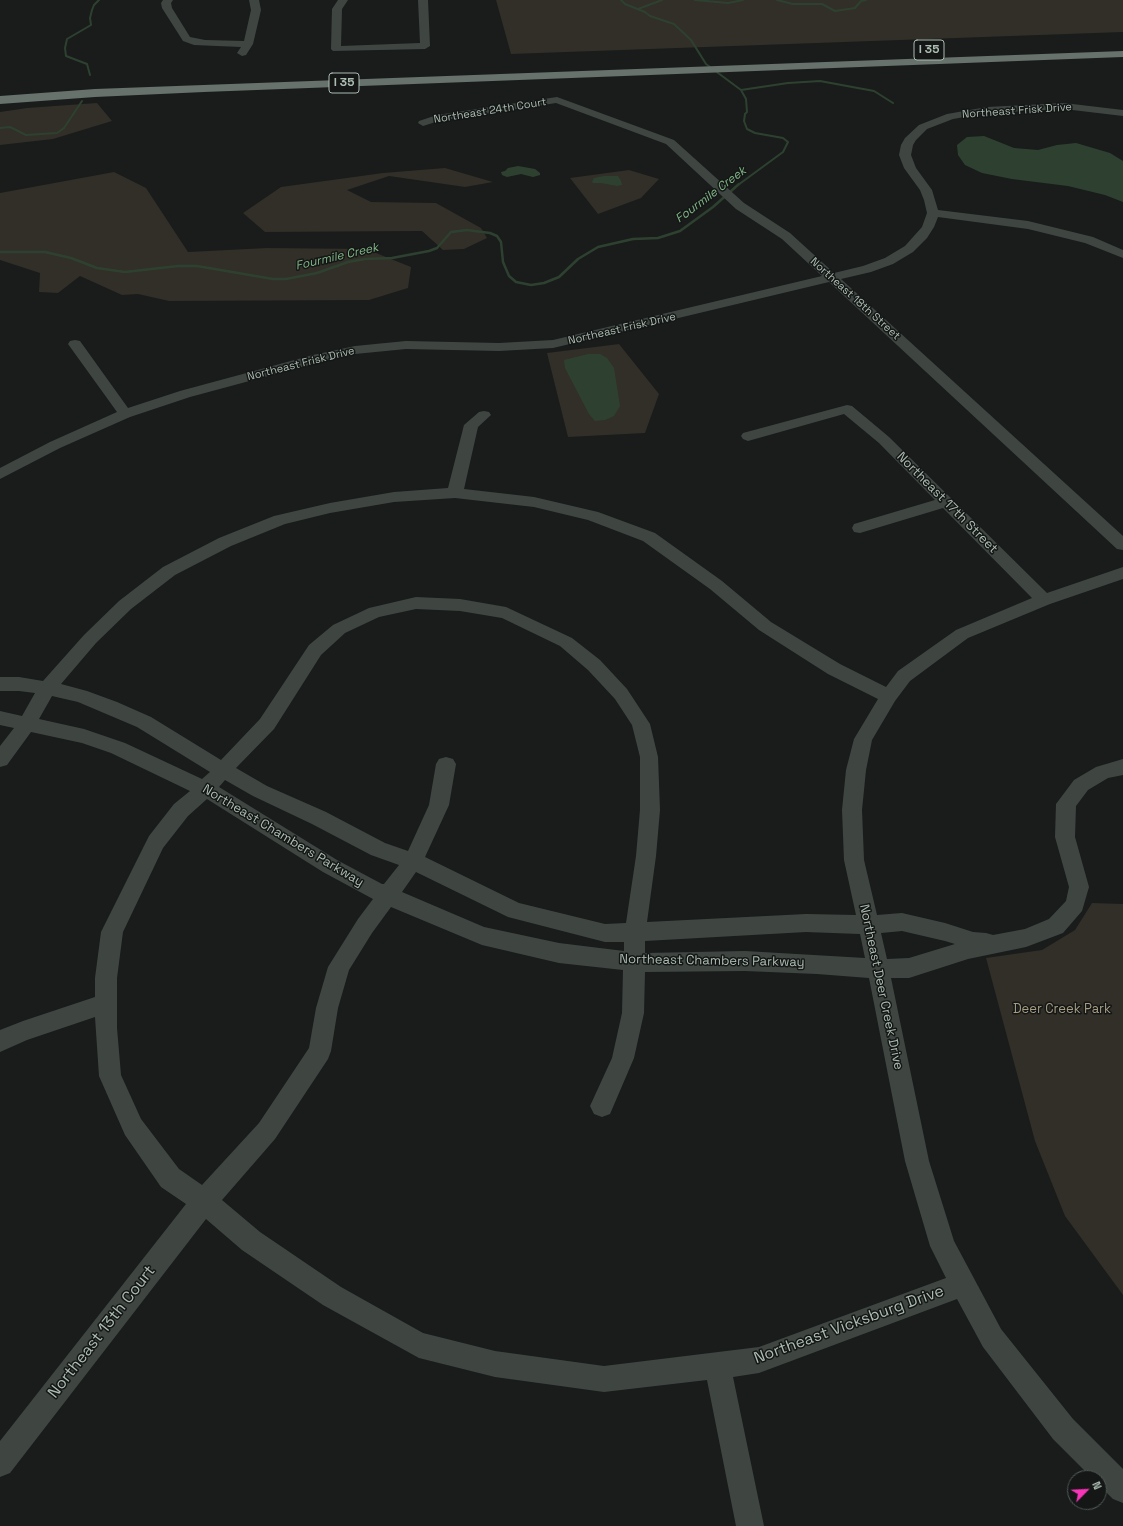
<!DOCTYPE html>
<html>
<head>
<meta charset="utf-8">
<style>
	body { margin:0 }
	#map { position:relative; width:1123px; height:1526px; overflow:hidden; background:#191c1b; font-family:"Space Grotesk",sans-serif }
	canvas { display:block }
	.north { position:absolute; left:1067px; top:1470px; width:40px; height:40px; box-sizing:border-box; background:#141716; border:1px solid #505954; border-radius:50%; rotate:66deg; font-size:11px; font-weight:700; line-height:16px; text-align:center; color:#abbcb1 }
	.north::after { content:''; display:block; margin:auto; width:14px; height:18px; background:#f934b9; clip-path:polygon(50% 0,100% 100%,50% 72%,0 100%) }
</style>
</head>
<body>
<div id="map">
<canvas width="1123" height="1526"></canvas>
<div class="north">N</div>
</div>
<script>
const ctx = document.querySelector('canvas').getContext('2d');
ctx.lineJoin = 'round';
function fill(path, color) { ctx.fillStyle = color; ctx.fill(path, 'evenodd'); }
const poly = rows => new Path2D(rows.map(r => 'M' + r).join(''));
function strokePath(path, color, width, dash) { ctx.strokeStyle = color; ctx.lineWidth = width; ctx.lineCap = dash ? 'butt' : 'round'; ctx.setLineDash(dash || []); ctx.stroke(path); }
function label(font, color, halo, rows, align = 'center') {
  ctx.font = font + ' "Space Grotesk",sans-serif'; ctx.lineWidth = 3; ctx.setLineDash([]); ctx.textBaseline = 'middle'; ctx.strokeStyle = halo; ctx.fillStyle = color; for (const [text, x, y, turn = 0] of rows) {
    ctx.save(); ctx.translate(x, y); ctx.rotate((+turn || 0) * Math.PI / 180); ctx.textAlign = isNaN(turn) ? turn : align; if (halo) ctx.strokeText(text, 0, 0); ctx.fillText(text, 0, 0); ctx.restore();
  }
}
fill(poly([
	[496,0,1123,0,1123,32,511,54],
	[97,103,112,121,53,139,0,145,0,112,27,108],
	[445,168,493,182,465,187,389,176,347,190,371,202,436,203,481,228,487,238,464,249,443,250,422,231,265,232,243,213,281,187,383,173],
	[629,170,659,179,641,198,598,214,570,178],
	[114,172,146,188,188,252,267,248,366,249,411,267,408,288,369,300,169,301,138,294,122,295,80,276,58,293,39,292,40,273,0,260,0,193],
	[619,344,659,394,645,433,568,437,547,353],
	[1092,903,1123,904,1123,1295,1065,1216,1035,1141,986,958,1042,950,1075,930]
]), '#312f27');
fill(poly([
	[984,136,1014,148,1038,150,1057,145,1076,143,1110,153,1123,161,1123,202,1105,195,1068,186,1012,179,982,173,965,165,958,155,957,145,967,137],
	[518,166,535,169,540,173,540,175,533,177,521,174,507,177,502,175,501,172,505,171,508,168],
	[604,176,618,176,621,181,622,185,617,186,601,183,593,183,592,182,594,178],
	[588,354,600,354,607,358,614,368,620,406,614,416,605,420,595,421,589,414,565,368,564,360]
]), '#2e4130');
strokePath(poly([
	[621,0,625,4,645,12,650,16,674,24,691,40,706,64,741,90,746,99,747,112,745,114,744,121,747,129,755,133,783,138,788,142,783,152,738,185],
	[695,0,728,3,743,0],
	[777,0,793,4,822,4,835,11,855,8,861,1,866,0],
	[638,9,662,0],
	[90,75,87,64,66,56,65,48,67,39,91,25,90,18,92,10,94,5,99,0],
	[741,90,788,83,820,81,874,91,893,103],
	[0,128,10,127,26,135,57,133,64,128,82,101]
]), '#2e4130', 2);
strokePath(poly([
	[0,252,45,252,71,258,97,268,125,272,178,266,197,266,273,279,286,279,317,273,348,262,365,259,392,258,429,251,437,248,451,232,467,230,490,233,497,236,501,242,503,262,509,276,516,282,531,285,544,283,559,277,578,259,598,247,633,239,658,238,680,231,713,207,739,184]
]), '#2e4130', 2.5);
fill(poly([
	[163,0,173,0,171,3,172,8,190,37,205,40,244,41,251,10,249,0,259,0,261,10,253,44,246,55,242,56,237,53,241,47,194,45,183,41,162,8,161,3,163,0],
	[338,0,348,0,342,9,341,46,420,43,418,0,428,0,430,46,425,49,333,51,331,49,332,9,338,0],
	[557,97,674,140,744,203,790,233,834,273,863,266,885,258,905,246,922,227,927,213,924,200,920,190,904,168,899,155,901,145,905,138,919,125,947,114,987,107,1064,103,1123,110,1123,116,1064,109,987,113,953,119,927,129,916,140,913,145,911,155,916,168,932,190,938,210,1028,221,1093,237,1123,250,1123,258,1085,243,1028,229,938,217,934,227,927,238,913,252,893,264,871,272,841,279,1123,536,1123,550,1117,549,829,282,553,348,499,351,406,349,355,354,320,362,190,397,130,417,60,448,0,479,0,468,50,442,117,412,68,344,70,341,75,340,80,341,128,408,180,391,313,355,355,346,406,341,499,343,553,340,822,276,782,239,736,209,666,144,556,103,439,121,423,126,418,123,419,121,437,115,557,97],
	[847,405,852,406,889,437,1047,593,1123,567,1123,579,1050,604,968,638,910,681,895,701,872,740,866,770,862,810,864,860,877,915,902,913,945,923,973,932,986,933,993,935,1025,929,1049,919,1066,901,1069,887,1055,837,1056,804,1074,780,1096,767,1123,759,1123,775,1108,778,1088,790,1076,806,1075,837,1089,887,1082,911,1063,933,1026,947,968,959,909,978,891,978,929,1161,954,1241,1001,1329,1073,1419,1123,1469,1123,1503,1113,1499,1099,1485,1099,1478,1092,1478,1053,1439,983,1347,957,1299,759,1373,733,1377,764,1526,736,1526,707,1380,604,1392,495,1377,419,1358,323,1305,242,1250,206,1219,10,1473,0,1477,0,1441,186,1204,161,1187,125,1135,99,1076,95,1017,27,1040,0,1052,0,1030,23,1021,95,997,95,978,101,932,149,836,174,804,190,791,111,753,82,743,31,732,7,765,0,767,0,746,14,728,0,725,0,711,22,716,35,693,19,691,0,691,0,677,19,677,43,681,84,635,119,601,163,567,219,538,274,516,330,503,394,492,448,488,464,425,479,412,484,411,489,412,491,415,478,427,464,489,534,497,598,512,655,533,722,581,771,622,840,664,886,687,898,671,956,630,1032,598,943,508,860,533,854,532,852,528,854,524,935,500,879,443,844,414,748,441,743,439,741,436,743,433,847,405],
	[455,498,534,507,588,520,643,541,710,589,759,630,828,674,878,699,854,739,846,770,842,810,844,860,856,915,806,914,647,922,656,856,660,810,658,757,650,724,627,689,600,660,572,638,506,607,460,599,416,597,369,608,333,625,309,645,260,719,221,760,151,717,117,702,87,691,61,684,96,643,131,609,175,575,231,546,285,524,330,513,394,502,455,498],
	[416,609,460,611,502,618,560,646,588,670,615,699,632,725,640,757,640,810,636,856,626,923,605,924,519,903,425,857,449,805,456,764,453,759,446,757,439,759,436,764,429,805,408,851,385,843,326,812,267,786,236,768,274,729,321,655,345,633,379,617,416,609],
	[52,696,78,702,137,727,210,772,202,779,125,743,84,729,39,719,52,696],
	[225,780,253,796,312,824,371,855,399,865,384,884,382,884,337,860,219,787,225,780],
	[207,799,323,872,373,899,358,919,328,967,316,1008,309,1048,259,1123,202,1185,179,1169,141,1119,121,1075,117,1028,117,978,123,932,163,848,188,816,207,799],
	[416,872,508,917,605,942,624,942,624,951,559,943,484,927,402,892,416,872],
	[391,907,482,945,559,963,623,970,622,1013,612,1058,590,1106,594,1114,602,1117,610,1114,634,1058,644,1013,645,972,745,971,817,974,869,978,905,1161,930,1246,946,1278,759,1347,604,1366,495,1351,423,1333,341,1287,260,1232,222,1200,275,1139,328,1059,331,1051,338,1008,349,970,372,933,391,907],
	[902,931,945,941,955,944,909,958,887,959,881,933,902,931],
	[806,932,860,934,865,958,745,951,645,953,645,941,806,932]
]), '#3f4642');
fill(poly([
	[1123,51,1123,57,204,92,95,97,0,104,0,96,95,89,1123,51]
]), '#66726b');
label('11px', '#abbcb1', '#141716', [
	["Northeast 24th Court",490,111,-9],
	["Northeast Frisk Drive",1017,111,-4],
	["Northeast 18th Street",855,299,42],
	["Northeast Frisk Drive",622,329,-13],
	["Northeast Frisk Drive",301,364,-14]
]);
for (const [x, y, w] of [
	[929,50,30],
	[344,83,30]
]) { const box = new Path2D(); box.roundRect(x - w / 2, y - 10, w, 20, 3); ctx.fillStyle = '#141716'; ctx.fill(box); strokePath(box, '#abbcb1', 1); }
label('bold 12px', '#abbcb1', null, [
	["I 35",929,50],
	["I 35",344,83]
]);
label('italic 12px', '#82b788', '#141716', [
	["Fourmile Creek",711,195,-37],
	["Fourmile Creek",337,257,-13]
]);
label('13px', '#abbcb1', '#141716', [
	["Northeast 17th Street",947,503,45],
	["Northeast Chambers Parkway",283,836,31],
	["Northeast Chambers Parkway",712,961,1],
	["Northeast Deer Creek Drive",881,987,78]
]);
label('13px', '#a79d82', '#141716', [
	["Deer Creek Park",1062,1009]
]);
label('16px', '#abbcb1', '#141716', [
	["Northeast Vicksburg Drive",849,1325,-20],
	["Northeast 13th Court",102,1332,-52]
]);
</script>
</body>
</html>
